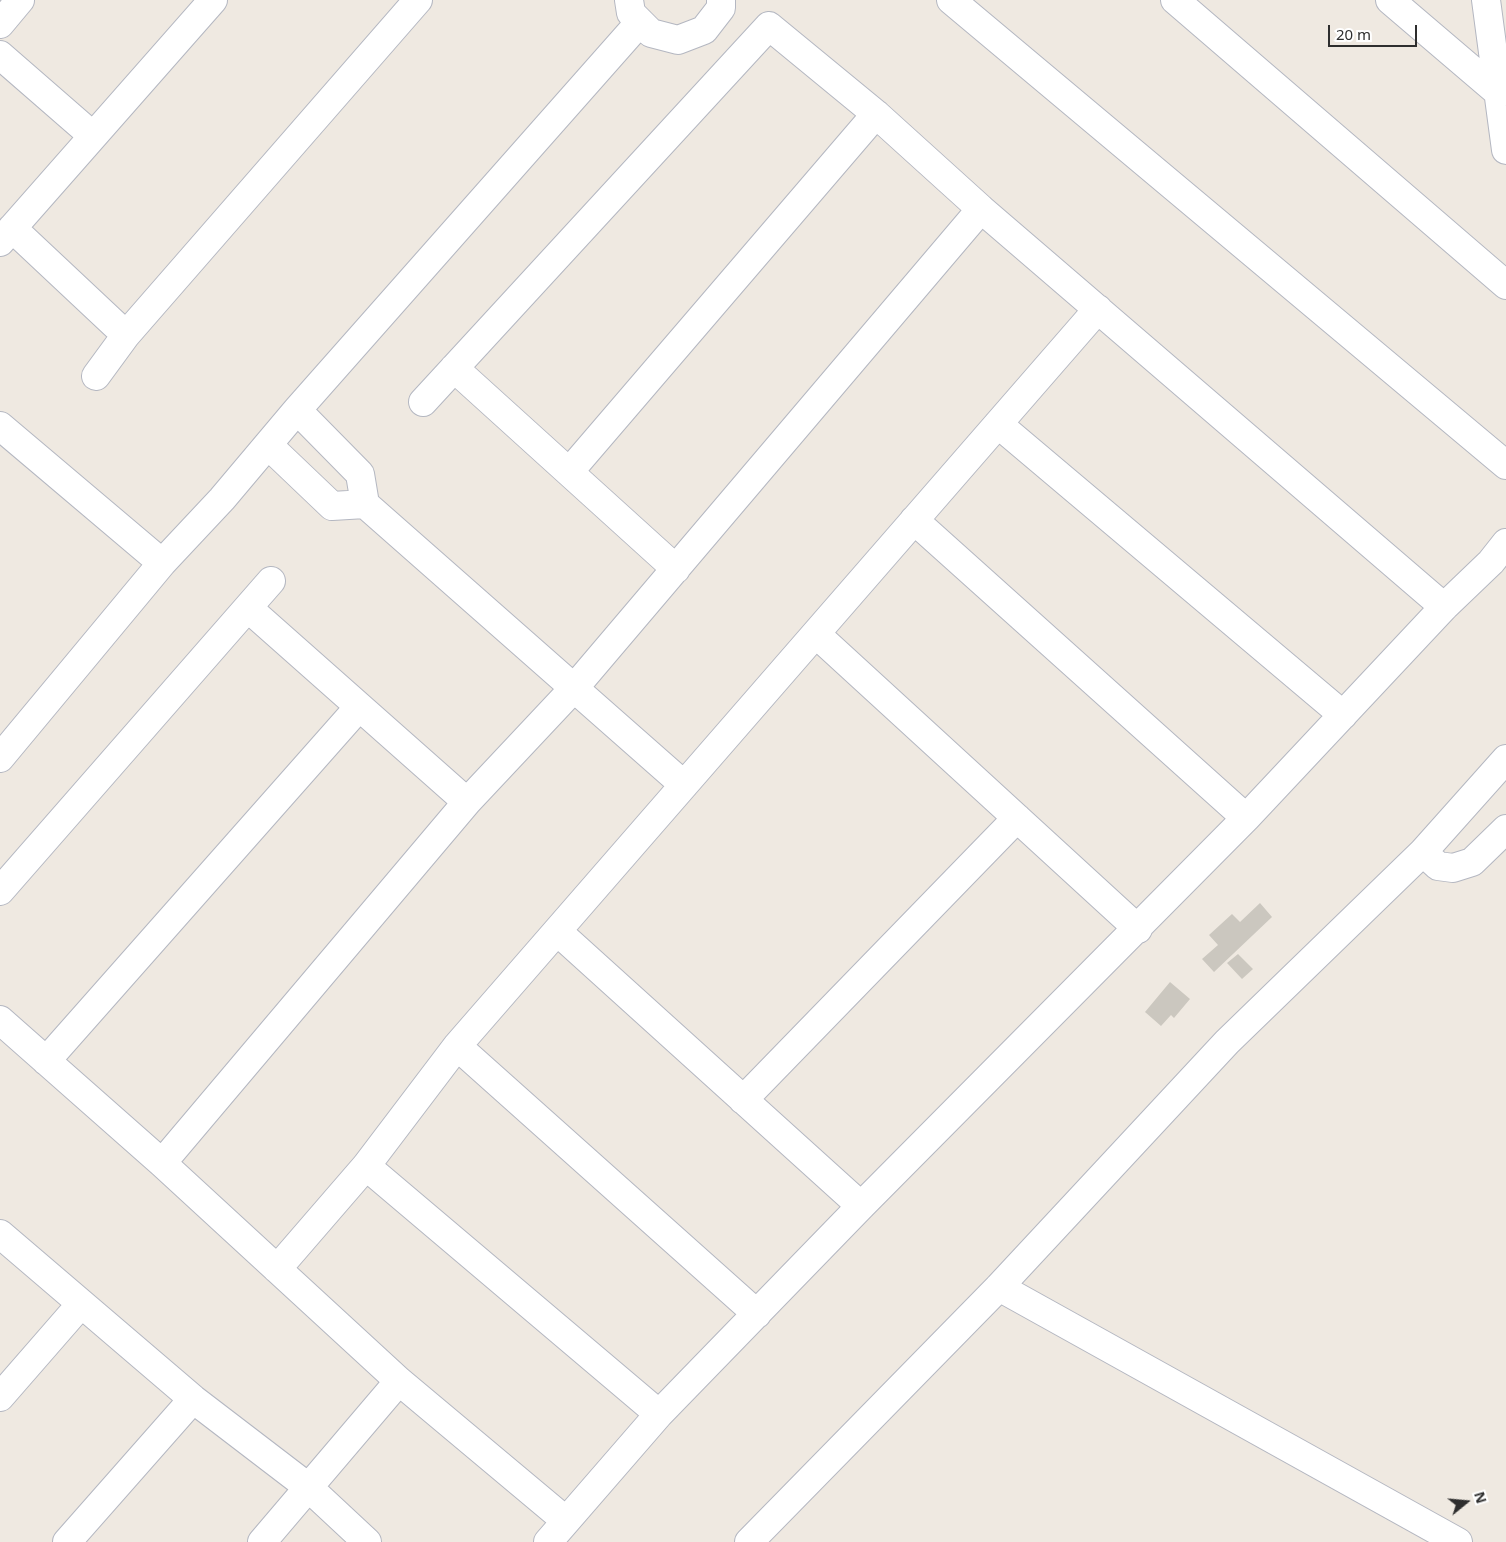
<!DOCTYPE html>
<html>
<head>
<meta charset="utf-8">
<style>
	body { margin:0 }
	#map { position:relative; width:1506px; height:1542px; overflow:hidden; background:#efe9e1; font-family:"Noto Sans",sans-serif }
	canvas { display:block }
	.north { position:absolute; left:1441px; top:1477px; width:50px; height:50px; -webkit-text-stroke:4px #fff; paint-order:stroke; rotate:73deg; font-size:14px; font-weight:700; line-height:20px; text-align:center; color:#2e2e2e }
	.north::after { content:''; display:block; margin:auto; width:18px; height:22px; background:#2e2e2e; clip-path:polygon(50% 0,100% 100%,50% 72%,0 100%) }
	.scale { position:absolute; left:1328px; top:25px; width:89px; height:22px; box-sizing:border-box; border:2px solid #2e2e2e; border-top:0; padding-left:6px; font-size:15px; line-height:18px; white-space:nowrap; color:#2e2e2e; -webkit-text-stroke:4px #fff; paint-order:stroke }
</style>
</head>
<body>
<div id="map">
<canvas width="1506" height="1542"></canvas>
<div class="north">N</div>
<div class="scale">20 m</div>
</div>
<script>
const ctx = document.querySelector('canvas').getContext('2d');
ctx.lineJoin = 'round';
function fill(path, color) { ctx.fillStyle = color; ctx.fill(path, 'evenodd'); }
const poly = rows => new Path2D(rows.map(r => 'M' + r).join(''));
function strokePath(path, color, width, dash) { ctx.strokeStyle = color; ctx.lineWidth = width; ctx.lineCap = dash ? 'butt' : 'round'; ctx.setLineDash(dash || []); ctx.stroke(path); }
fill(poly([
	[1260,903,1272,917,1214,972,1202,959,1218,945,1209,935,1232,914,1240,922],
	[1238,954,1253,969,1242,979,1227,963],
	[1170,982,1190,999,1174,1018,1171,1015,1161,1026,1145,1012]
]), '#cbc7bf');
const minor = poly([
	[629,0,631,13,651,33,678,40,704,30,721,8,721,0],
	[951,0,1506,465],
	[1175,0,1506,285],
	[1390,0,1499,93],
	[1486,0,1506,150],
	[0,24,20,0],
	[0,55,93,136],
	[12,228,126,335],
	[0,242,213,0],
	[454,368,676,569],
	[96,376,126,335,418,0],
	[423,402,769,26,876,114,981,209,1444,607],
	[297,410,360,474,365,504,684,785],
	[998,424,1343,715],
	[0,426,162,563],
	[268,445,332,506,365,504],
	[569,472,876,114],
	[914,520,1246,818],
	[248,608,467,802],
	[816,634,1138,929],
	[0,758,162,563,222,499,297,410,640,22],
	[1423,852,1438,866,1453,868,1472,862,1506,829],
	[0,891,271,581],
	[558,932,861,1206],
	[0,1020,162,1163,399,1381,565,1520],
	[457,1046,757,1314],
	[46,1061,359,707],
	[743,1100,1017,818],
	[162,1163,467,802,575,687,981,209],
	[366,1166,659,1414],
	[0,1234,193,1399,308,1487,367,1542],
	[277,1269,366,1166,457,1046,1098,309],
	[999,1287,1458,1542],
	[0,1397,81,1304],
	[67,1542,193,1399],
	[262,1542,399,1381],
	[548,1542,659,1414,861,1206,1246,818,1444,607,1491,562,1506,543],
	[749,1542,999,1287,1227,1042,1423,852,1506,759]
]);
strokePath(minor, '#b4b7c1', 30);
strokePath(minor, '#fff', 28);
</script>
</body>
</html>
